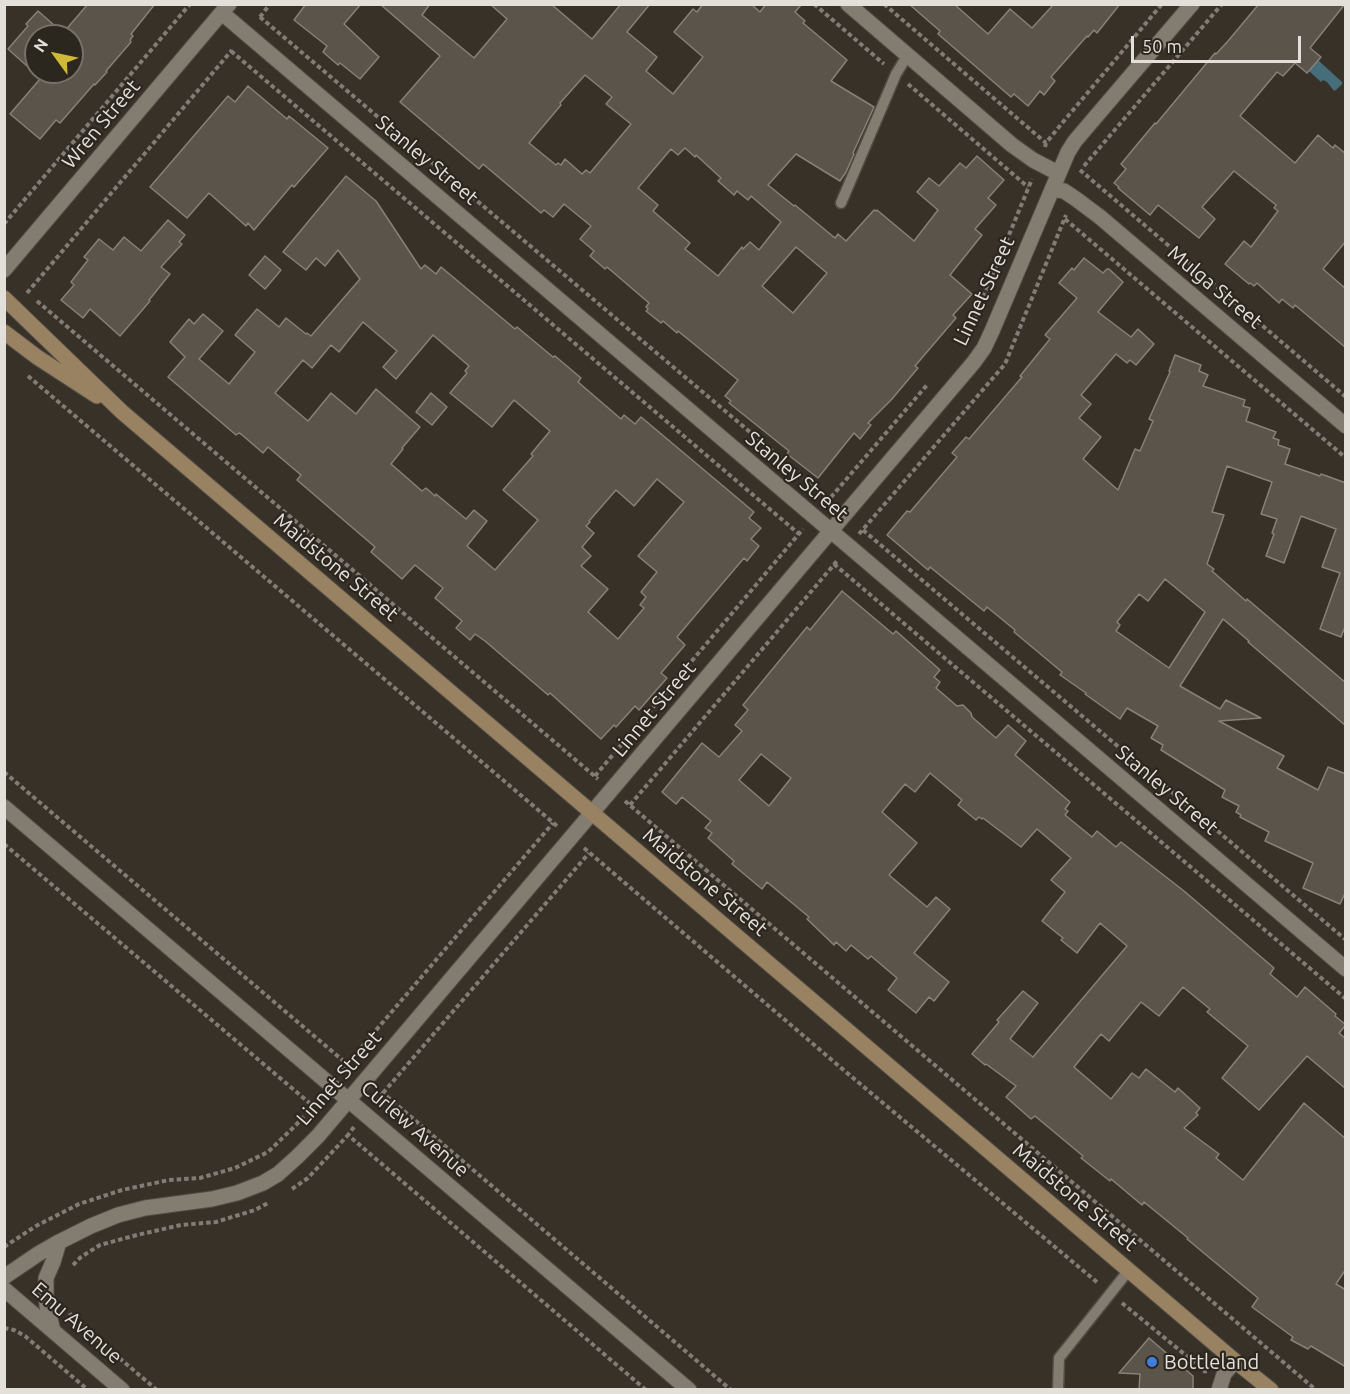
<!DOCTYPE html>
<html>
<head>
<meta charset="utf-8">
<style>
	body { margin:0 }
	#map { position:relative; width:1350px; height:1394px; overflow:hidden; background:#373128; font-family:Ubuntu,sans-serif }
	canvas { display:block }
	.frame { position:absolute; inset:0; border:6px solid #e3e0da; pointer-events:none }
	.north { position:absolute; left:24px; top:24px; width:60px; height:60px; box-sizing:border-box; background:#2c271e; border:2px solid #757169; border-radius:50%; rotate:303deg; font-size:16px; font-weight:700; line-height:24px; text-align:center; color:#e3e0da }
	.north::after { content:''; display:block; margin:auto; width:21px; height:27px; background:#d0b837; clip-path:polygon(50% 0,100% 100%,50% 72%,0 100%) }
	.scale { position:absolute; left:1131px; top:36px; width:170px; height:27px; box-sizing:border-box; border:3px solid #e3e0da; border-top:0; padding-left:8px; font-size:18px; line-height:21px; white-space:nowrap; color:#e3e0da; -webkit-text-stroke:4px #2c271e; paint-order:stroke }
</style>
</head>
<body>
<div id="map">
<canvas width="1350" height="1394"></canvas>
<div class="frame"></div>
<div class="north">N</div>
<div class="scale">50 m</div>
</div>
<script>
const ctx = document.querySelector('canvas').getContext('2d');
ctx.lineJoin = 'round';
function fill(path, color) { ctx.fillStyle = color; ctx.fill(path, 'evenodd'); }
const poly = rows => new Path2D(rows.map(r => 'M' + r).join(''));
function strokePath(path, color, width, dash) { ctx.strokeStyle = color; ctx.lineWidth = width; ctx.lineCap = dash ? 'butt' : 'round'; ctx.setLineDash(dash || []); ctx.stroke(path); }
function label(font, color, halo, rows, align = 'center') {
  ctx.font = font + ' Ubuntu,sans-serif'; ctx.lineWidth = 4.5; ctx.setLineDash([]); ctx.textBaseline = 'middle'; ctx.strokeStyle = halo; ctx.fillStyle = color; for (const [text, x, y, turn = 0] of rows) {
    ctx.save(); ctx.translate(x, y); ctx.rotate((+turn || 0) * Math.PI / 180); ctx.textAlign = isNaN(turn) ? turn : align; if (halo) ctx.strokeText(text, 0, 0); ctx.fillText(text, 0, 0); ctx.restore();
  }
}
fill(poly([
	[1318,60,1342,82,1342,84,1336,90,1334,91,1327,82,1323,80,1321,82,1309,71]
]), '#466e7a');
const building = poly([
	[88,4,155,4,131,34,133,36,130,40,131,42,106,71,107,72,95,85,94,84,60,123,56,120,40,139,10,114,46,72,72,72,72,36,36,36,36,74,8,49,28,26,26,24,38,11,63,33,88,4],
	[306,4,361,4,344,24,379,57,360,79,340,63,338,65,323,52,327,46,294,20,306,4],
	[380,4,430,4,422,15,474,58,507,19,490,4,551,4,592,39,621,4,650,4,627,32,657,57,646,71,673,94,703,57,674,32,693,9,697,12,703,4,751,4,760,12,766,4,802,4,795,12,805,21,803,23,847,60,831,81,874,107,853,153,854,154,846,172,840,181,796,154,768,185,794,206,795,205,835,238,838,234,846,241,874,210,876,211,877,210,914,241,938,210,917,192,929,178,939,186,960,163,966,168,977,156,1004,180,988,198,996,205,975,229,982,235,950,275,972,294,953,315,956,318,915,366,918,368,892,399,868,423,871,425,860,439,854,433,818,478,787,454,789,451,729,403,731,401,725,396,738,380,678,331,677,333,663,321,661,323,646,311,648,309,646,307,649,303,607,267,605,269,590,256,594,251,580,239,591,226,564,204,553,217,544,210,541,213,483,164,479,169,400,102,440,56,380,4],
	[585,75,612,97,606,104,631,124,590,173,586,170,582,174,565,159,561,165,558,163,556,165,529,143,561,105,560,103,585,75],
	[685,148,695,157,696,155,721,178,718,181,734,195,737,191,748,200,751,196,781,222,759,250,750,242,743,249,742,247,718,276,685,249,690,243,653,211,658,205,638,188,671,149,678,155,685,148],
	[796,247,827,273,793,313,762,286,796,247],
	[909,4,954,4,988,34,1010,9,1032,28,1054,4,1120,4,1097,33,1094,30,1088,37,1087,36,1051,77,1055,81,1044,95,1040,91,1028,106,1014,94,1011,97,938,34,940,31,909,4],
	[1259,4,1345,4,1310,48,1321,57,1307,73,1295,63,1283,76,1277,72,1240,116,1295,163,1318,135,1333,148,1335,145,1346,154,1346,241,1323,269,1346,289,1346,348,1295,305,1293,308,1282,299,1279,303,1257,283,1254,286,1250,283,1249,284,1225,264,1244,241,1251,247,1278,211,1274,208,1276,205,1234,171,1202,207,1215,219,1199,238,1158,205,1150,215,1118,188,1119,187,1114,183,1126,169,1121,164,1135,147,1155,123,1156,124,1215,53,1216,54,1228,41,1259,4],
	[248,86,287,119,289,116,328,148,294,187,292,185,254,230,248,223,246,226,209,193,187,218,150,187,228,96,235,102,248,86],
	[346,176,376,201,421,269,425,265,436,274,441,267,515,329,517,327,553,357,555,356,581,378,578,382,621,419,624,415,635,424,641,417,754,512,749,518,761,528,751,539,759,546,747,561,744,558,677,637,685,645,661,673,667,678,639,710,635,706,616,727,614,725,601,739,550,693,548,695,485,641,475,634,470,640,456,628,462,621,435,598,443,588,415,565,402,579,371,552,375,547,297,480,301,475,268,447,263,453,241,434,239,433,236,435,168,377,185,357,170,342,189,319,194,324,203,314,223,331,199,359,229,384,255,352,235,335,257,309,279,327,286,318,306,334,307,333,311,336,360,279,338,250,325,266,316,258,306,270,283,252,346,176],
	[363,322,397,351,383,367,396,379,433,335,469,366,465,371,467,373,450,393,492,427,514,400,550,431,531,454,533,456,503,490,538,520,495,570,467,546,487,521,474,510,466,519,436,494,435,496,426,488,422,491,391,464,403,449,402,448,420,427,376,389,356,414,331,393,308,421,275,393,303,360,312,368,331,345,339,352,363,322],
	[657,479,684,502,638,556,657,572,641,592,646,597,640,605,644,608,618,639,588,612,608,589,581,566,591,556,582,547,594,533,586,526,590,522,589,521,616,490,634,506,657,479],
	[168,220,185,235,179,242,182,244,161,267,170,274,149,300,150,301,120,336,90,309,83,318,61,300,74,285,71,282,88,260,84,257,99,239,113,250,124,237,141,251,168,220],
	[265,256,281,270,265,289,249,275,265,256],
	[1084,258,1103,273,1107,269,1109,269,1123,282,1098,312,1131,337,1138,329,1154,344,1136,365,1130,360,1127,363,1116,354,1081,395,1091,404,1079,418,1101,437,1083,459,1118,490,1135,449,1140,451,1153,421,1149,419,1170,372,1169,371,1175,355,1201,365,1199,371,1208,375,1203,386,1245,400,1243,406,1250,408,1246,421,1276,432,1273,438,1279,440,1278,445,1290,449,1285,464,1320,476,1321,474,1346,483,1346,624,1341,637,1320,629,1340,573,1322,567,1336,529,1301,516,1284,563,1266,556,1274,534,1272,533,1277,519,1261,514,1272,482,1227,466,1212,512,1224,515,1207,564,1214,569,1212,571,1246,601,1247,599,1346,683,1346,726,1248,642,1249,641,1223,619,1180,686,1220,709,1226,700,1261,718,1219,721,1284,756,1277,768,1318,790,1328,767,1346,774,1346,891,1340,904,1303,888,1313,863,1265,841,1269,832,1240,817,1241,815,1236,812,1239,806,1222,797,1225,790,1161,750,1163,745,1151,738,1158,726,1127,708,1120,719,1085,694,1086,693,1060,675,1062,672,1014,632,1015,630,987,607,984,611,930,567,928,570,887,535,907,511,910,512,957,457,952,453,966,437,969,439,1022,377,1020,376,1050,339,1045,335,1077,298,1059,283,1072,268,1074,270,1084,258],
	[1165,579,1205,612,1169,668,1116,631,1120,625,1117,622,1139,594,1148,601,1165,579],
	[431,393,447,407,432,425,416,412,431,393],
	[842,591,893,634,896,631,940,670,934,677,940,682,936,688,957,706,963,705,971,713,972,717,996,738,1008,725,1026,741,1015,755,1070,802,1065,809,1068,811,1065,815,1092,837,1097,831,1116,847,1121,842,1184,891,1274,968,1270,974,1297,997,1305,987,1336,1014,1335,1016,1346,1025,1339,1033,1346,1039,1346,1089,1307,1056,1259,1110,1222,1078,1248,1046,1207,1012,1210,1009,1183,987,1159,1016,1141,1002,1109,1041,1101,1034,1074,1067,1111,1099,1132,1073,1139,1078,1146,1069,1175,1092,1178,1088,1200,1108,1196,1113,1198,1115,1184,1128,1219,1154,1216,1158,1243,1180,1304,1103,1346,1139,1346,1269,1336,1284,1346,1290,1346,1367,1311,1346,1308,1349,1291,1340,1293,1337,1252,1307,1258,1298,1187,1239,1188,1238,1144,1202,1142,1205,1111,1179,1110,1181,1081,1158,1083,1156,1035,1116,1031,1119,1006,1097,1016,1086,986,1064,985,1065,972,1054,999,1022,997,1020,1023,991,1038,1003,1010,1039,1033,1057,1127,946,1100,923,1077,953,1061,940,1063,938,1042,921,1065,892,1051,880,1071,858,1037,829,1021,847,983,818,982,819,979,817,976,820,958,805,962,800,930,773,915,792,905,784,882,812,917,843,889,875,927,907,936,897,950,909,914,953,949,982,934,1001,929,997,916,1013,888,990,897,978,871,956,868,959,851,945,846,951,836,942,834,945,807,919,809,917,767,882,762,889,732,864,734,861,708,838,712,833,705,828,711,821,682,797,676,804,662,792,702,743,719,757,742,731,735,725,748,710,743,705,807,627,810,630,842,591],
	[761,754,791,778,769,806,739,780,761,754],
	[1149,1338,1193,1376,1193,1389,1139,1389,1140,1374,1119,1373,1149,1338]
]);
fill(building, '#5a544a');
strokePath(building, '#878176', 1.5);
const service = poly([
	[841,203,896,74,907,56],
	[1058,1390,1059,1358,1129,1270]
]);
const minor = poly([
	[848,4,1012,145,1033,160,1058,173],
	[222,13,1346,969],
	[1052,189,1064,191,1076,199,1100,217,1346,426],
	[4,270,229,4],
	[4,807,689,1390],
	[4,1277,38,1254,59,1242,91,1226,118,1215,145,1208,212,1199,237,1193,263,1183,278,1174,297,1157,318,1136,974,362,984,348,992,331,1068,152,1075,141,1192,4],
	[4,1289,122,1390],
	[53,1331,47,1306,46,1294,46,1278,53,1262,59,1242],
	[1219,1390,1224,1374,1235,1361]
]);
const secondary = poly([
	[4,298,122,412,1235,1361,1271,1390],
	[4,332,37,357,97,396]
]);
strokePath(service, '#514d45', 13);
strokePath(minor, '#514d45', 17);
strokePath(secondary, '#514d45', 17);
strokePath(poly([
	[814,4,884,64],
	[884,4,1046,143],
	[260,17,829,499],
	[260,17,270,4],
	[231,51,799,534],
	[908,84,1028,187],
	[1045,147,1046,143,1063,122,1162,4],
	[1084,166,1222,4],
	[1080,170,1346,397],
	[1065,219,1346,458],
	[4,224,190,4],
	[27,293,232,50],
	[37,301,598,779],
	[972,325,1032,179],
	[28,376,557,826],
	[826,503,927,385],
	[863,530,1346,940],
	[859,534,1005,364,1066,215],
	[834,564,1346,999],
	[4,772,347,1064],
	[595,776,803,529],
	[625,801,1316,1390],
	[630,805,837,561],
	[4,844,313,1106],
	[584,848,840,1067,1098,1283],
	[342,1070,553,823],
	[383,1093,589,853],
	[377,1101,383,1093,731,1390],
	[354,1127,348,1135,646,1390],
	[292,1189,308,1178,348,1135],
	[4,1247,36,1226,79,1204,122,1190,169,1180,200,1178,235,1168,268,1152,296,1125,320,1097],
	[73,1265,81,1257,100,1245,137,1235,181,1225,216,1222,255,1210,268,1203],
	[1122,1303,1205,1371,1205,1374],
	[70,1313,72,1318,157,1390],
	[4,1328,14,1330,25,1336,88,1390]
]), '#817d75', 4, [4.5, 3]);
strokePath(service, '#827c71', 10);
strokePath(minor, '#827c71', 15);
strokePath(secondary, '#998261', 15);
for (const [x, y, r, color] of [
	[1152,1362,6,"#3f7fe0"]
]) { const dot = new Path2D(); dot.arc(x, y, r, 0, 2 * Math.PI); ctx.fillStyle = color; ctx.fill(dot); strokePath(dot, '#2c271e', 2); }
label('20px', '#e3e0da', '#2c271e', [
	["Wren Street",101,124,-50],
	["Stanley Street",427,160,40],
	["Mulga Street",1215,287,40],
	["Linnet Street",984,291,-65],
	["Stanley Street",797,476,40],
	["Maidstone Street",336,567,40],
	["Linnet Street",654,709,-50],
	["Stanley Street",1167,790,40],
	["Maidstone Street",705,882,40],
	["Linnet Street",339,1078,-49],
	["Curlew Avenue",415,1129,41],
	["Maidstone Street",1075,1197,40],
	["Emu Avenue",77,1323,41]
]);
label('20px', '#e3e0da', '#2c271e', [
	["Bottleland",1164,1362]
], 'left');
</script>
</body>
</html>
